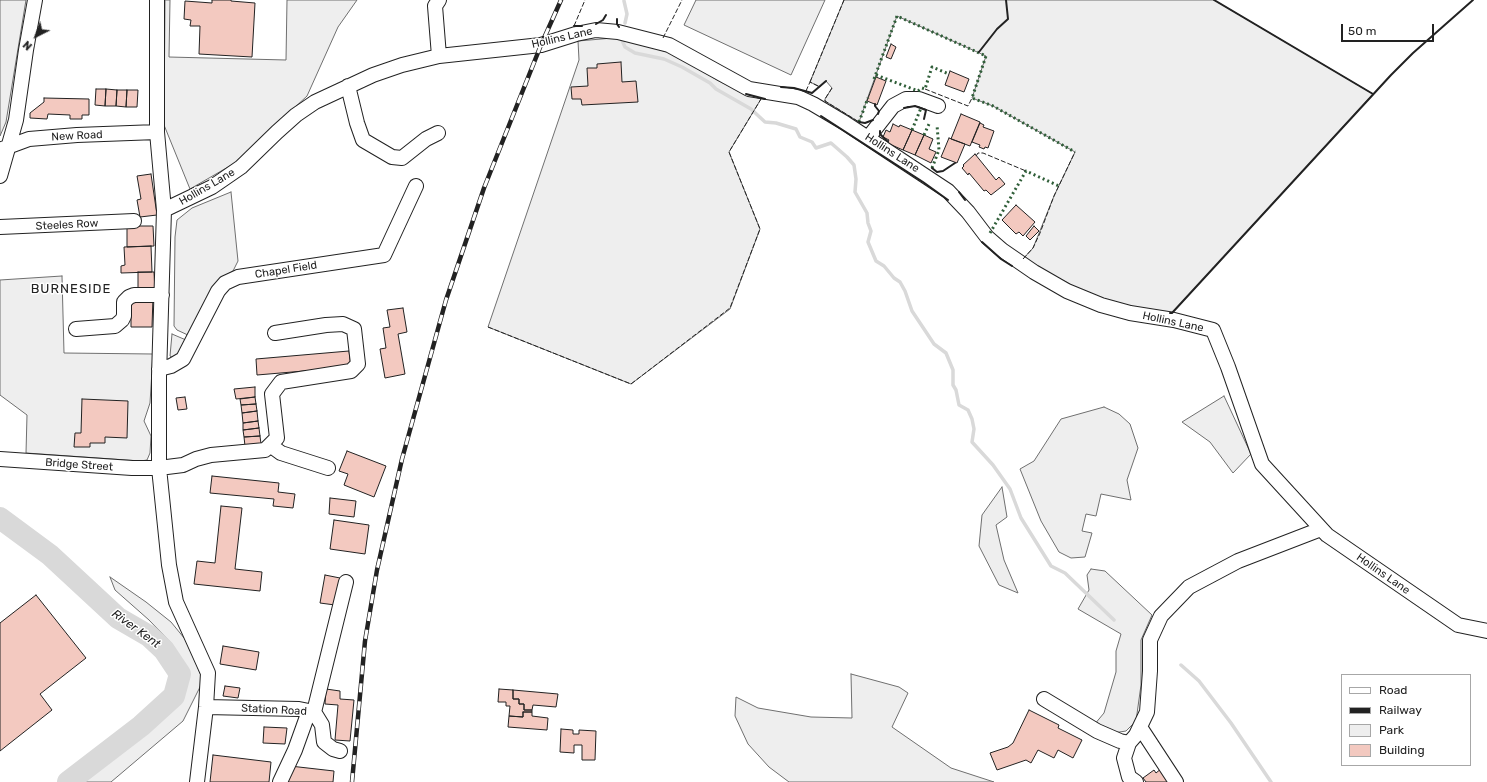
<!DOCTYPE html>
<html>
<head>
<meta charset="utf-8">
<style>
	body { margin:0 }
	#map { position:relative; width:1487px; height:782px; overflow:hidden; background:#fff; font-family:Rubik,sans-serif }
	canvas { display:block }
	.legend { position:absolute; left:1341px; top:674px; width:130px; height:92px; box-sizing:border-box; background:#fff; border:1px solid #a7a7a7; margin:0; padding:5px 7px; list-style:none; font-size:12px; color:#222 }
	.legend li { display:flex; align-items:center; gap:8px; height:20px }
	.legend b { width:20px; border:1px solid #a7a7a7 }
	.north { position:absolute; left:16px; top:16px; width:40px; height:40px; -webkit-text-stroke:3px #fff; paint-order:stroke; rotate:222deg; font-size:11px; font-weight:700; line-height:16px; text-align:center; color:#222 }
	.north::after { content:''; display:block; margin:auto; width:14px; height:18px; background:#222; clip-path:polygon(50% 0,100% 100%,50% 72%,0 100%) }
	.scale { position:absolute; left:1341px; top:24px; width:93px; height:18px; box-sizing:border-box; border:2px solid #222; border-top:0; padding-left:5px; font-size:12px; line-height:14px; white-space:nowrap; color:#222; -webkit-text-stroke:3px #fff; paint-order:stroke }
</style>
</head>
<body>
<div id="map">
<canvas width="1487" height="782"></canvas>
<ul class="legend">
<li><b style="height:5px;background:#fff"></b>Road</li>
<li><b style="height:5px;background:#222"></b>Railway</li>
<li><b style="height:11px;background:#eee"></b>Park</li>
<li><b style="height:11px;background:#f3c9c0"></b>Building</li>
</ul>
<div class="north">N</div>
<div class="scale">50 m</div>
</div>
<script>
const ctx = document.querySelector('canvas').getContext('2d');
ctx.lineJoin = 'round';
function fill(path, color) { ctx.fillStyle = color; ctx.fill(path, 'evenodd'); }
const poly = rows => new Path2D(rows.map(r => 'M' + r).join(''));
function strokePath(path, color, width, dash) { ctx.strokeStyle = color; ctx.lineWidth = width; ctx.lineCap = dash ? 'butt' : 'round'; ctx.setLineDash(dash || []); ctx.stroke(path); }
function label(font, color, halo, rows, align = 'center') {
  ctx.font = font + ' Rubik,sans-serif'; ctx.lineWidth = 3; ctx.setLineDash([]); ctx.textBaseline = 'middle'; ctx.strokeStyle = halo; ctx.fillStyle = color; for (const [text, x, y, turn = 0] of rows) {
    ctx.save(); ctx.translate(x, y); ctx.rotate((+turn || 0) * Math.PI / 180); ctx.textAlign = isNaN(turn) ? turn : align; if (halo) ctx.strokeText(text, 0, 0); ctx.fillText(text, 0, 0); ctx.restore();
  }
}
const green = poly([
	[0,0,26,0,6,122,0,136,0,0],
	[165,0,170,0,169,57,286,60,287,0,357,0,338,27,307,96,235,163,190,189,164,125,165,0],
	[696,0,825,0,791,75,684,25,696,0],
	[844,0,1214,0,1373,94,1172,313,1144,310,1103,299,1079,289,1023,259,1033,248,1054,196,1075,152,993,106,972,98,986,56,897,16,859,122,825,101,825,99,832,88,826,81,820,87,810,82,844,0],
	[613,38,636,42,679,56,717,80,748,95,761,99,729,152,760,229,730,309,631,384,488,327,579,60,578,41,613,38],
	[231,192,238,261,233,271,221,278,190,336,177,330,174,326,175,237,177,220,192,208,231,192],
	[62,276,64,353,153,354,150,403,144,421,151,436,150,453,147,460,141,461,26,453,27,415,0,395,0,280,62,276],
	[172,334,186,340,180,355,173,358,170,356,172,334],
	[1224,396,1251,454,1233,473,1210,442,1182,422,1224,396],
	[1104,407,1119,414,1130,424,1138,448,1127,480,1131,500,1101,494,1096,516,1086,514,1082,531,1092,533,1085,557,1071,558,1059,552,1041,521,1020,469,1034,461,1061,419,1104,407],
	[1002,487,1007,517,996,525,1004,560,1018,593,999,585,979,546,982,515,1002,487],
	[1091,569,1105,571,1152,615,1141,640,1141,685,1136,721,1126,731,1113,733,1094,725,1104,713,1116,672,1116,651,1121,634,1078,609,1089,590,1087,575,1091,569],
	[110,577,146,602,171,622,189,644,203,681,183,721,111,782,81,782,131,742,157,725,186,690,185,677,173,645,149,620,115,590,110,577],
	[851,674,899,687,908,693,892,727,951,768,994,782,789,782,769,767,748,744,735,716,736,697,758,708,811,717,852,718,851,674]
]);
fill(green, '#eee');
strokePath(green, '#6f6f6f', 1);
strokePath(poly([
	[624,1,627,14,625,23],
	[621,38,625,47,635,53,664,59,682,67,710,83,716,89,751,109,765,122,776,123,796,129,800,137,812,142,816,148,831,143,847,157,854,165,856,179,855,192,867,213,868,223,871,231,868,242,876,261,884,266,894,278,900,282,905,291,912,311,934,344,946,353,953,370,953,385,956,390,959,405,968,410,972,419,974,429,972,442,993,465,1010,489,1021,518,1051,566,1065,573,1114,620],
	[1181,665,1199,681,1231,723,1271,782]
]), '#d9d9d9', 3.5);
strokePath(poly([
	[0,518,50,555,118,618,149,636,164,650,180,674,174,696,141,726,68,782]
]), '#d9d9d9', 22);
const building = poly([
	[212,0,231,0,231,1,255,3,252,57,199,54,200,26,190,26,191,20,184,19,185,1,212,3,212,0],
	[891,44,896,47,891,59,886,57,891,44],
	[621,62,622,82,636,81,638,102,582,105,581,99,572,99,571,87,588,86,587,68,597,68,597,64,621,62],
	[950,71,969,79,964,92,945,85,950,71],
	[876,77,886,81,877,105,867,101,876,77],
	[96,89,106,89,105,106,95,105,96,89],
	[106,89,117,90,116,106,105,106,106,89],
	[117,90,127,90,126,107,116,106,117,90],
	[127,90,138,90,137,107,126,107,127,90],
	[44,98,89,99,89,115,82,115,82,119,70,119,70,115,48,114,47,119,30,118,30,113,44,102,44,98],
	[961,114,980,122,970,146,951,139,961,114],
	[980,123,984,125,983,127,994,131,988,148,985,147,984,149,979,147,980,145,972,142,980,123],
	[893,124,899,127,900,125,912,130,903,150,887,143,889,140,883,137,886,130,890,132,893,124],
	[912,130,924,135,915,155,903,150,912,130],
	[924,135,933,139,929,149,936,152,931,163,915,155,924,135],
	[949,138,965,144,957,163,941,157,949,138],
	[975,154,996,180,999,177,1005,184,991,195,986,190,984,191,969,173,968,175,962,168,964,166,963,165,975,154],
	[151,174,157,215,140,217,137,200,141,199,137,176,151,174],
	[1016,205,1035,222,1023,236,1019,232,1016,234,1002,220,1016,205],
	[127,226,153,226,154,246,127,247,127,226],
	[1034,226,1039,231,1030,240,1026,236,1034,226],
	[151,246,152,272,121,273,121,266,125,265,124,247,151,246],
	[138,272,154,272,155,291,138,292,138,272],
	[153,297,152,327,131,327,131,316,126,315,127,300,153,297],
	[403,308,407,332,398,334,405,374,385,378,380,349,386,348,383,328,390,327,387,310,403,308],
	[349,351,351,367,257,375,256,359,349,351],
	[255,387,255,397,236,399,234,389,255,387],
	[185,397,187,409,178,410,176,398,185,397],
	[255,397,256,404,241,405,240,399,255,397],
	[82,399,128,401,127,438,105,437,105,443,90,443,90,447,74,447,75,433,81,433,82,399],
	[256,404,257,411,242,413,241,405,256,404],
	[257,411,258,421,243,423,242,413,257,411],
	[258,421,259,428,243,430,243,423,258,421],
	[259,428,260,436,244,437,243,430,259,428],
	[260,436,261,444,245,446,244,437,260,436],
	[347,451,386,466,374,497,344,485,348,474,339,471,347,451],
	[212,476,279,483,278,492,295,494,293,508,273,506,274,499,210,493,212,476],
	[330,498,356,501,354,517,329,514,330,498],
	[221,506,242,508,235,569,262,572,260,591,194,584,197,561,215,563,221,506],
	[334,520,369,525,365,554,330,549,334,520],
	[325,575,340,578,335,605,320,603,325,575],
	[36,595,86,658,40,694,52,710,0,751,0,623,36,595],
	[223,646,259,652,256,670,220,664,223,646],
	[225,686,240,688,238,698,223,696,225,686],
	[326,689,340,691,340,699,354,700,350,741,335,740,338,705,325,704,326,689],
	[499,689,513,690,513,699,519,699,519,704,524,704,524,710,532,710,532,712,523,712,523,717,509,716,510,706,506,706,506,702,498,702,499,689],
	[513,690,558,694,556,707,533,705,532,710,524,710,524,704,519,704,519,699,513,699,513,690],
	[1029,710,1059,725,1058,728,1082,740,1073,758,1058,750,1054,758,1038,750,1031,763,1026,760,997,770,990,753,1008,747,1013,743,1029,710],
	[523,712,532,712,532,716,548,718,547,730,508,727,509,716,523,717,523,712],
	[264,727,287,728,285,744,263,743,264,727],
	[561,729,573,730,573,734,579,734,579,730,596,731,595,760,582,760,582,745,574,745,574,753,560,752,561,729],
	[213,755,271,762,269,782,210,782,213,755],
	[290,766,334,771,333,782,288,782,290,766],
	[1162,768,1172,782,1146,782,1143,778,1154,770,1156,773,1162,768]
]);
fill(building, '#f3c9c0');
strokePath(building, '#222', 1);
const minor = poly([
	[157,0,157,132,164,210,159,376,159,468,169,565,176,602,208,673,206,707,197,782],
	[439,0,435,6,439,56],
	[348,86,357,123,363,140,392,157,402,158,426,139,438,133],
	[868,138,893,106,906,99,919,99,938,106],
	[2,149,29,139,77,135,157,132],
	[0,176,16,120,26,50,35,0],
	[164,210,212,187,241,167,277,132,296,115,315,102,373,75,402,65,439,56,541,45,576,34,596,30,618,32,669,45,749,89,798,97,813,104,845,123,948,191,968,212,987,237,1002,250,1034,272,1067,291,1101,305,1130,313,1174,320,1213,330,1228,367,1262,464,1327,535,1458,625,1487,631],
	[0,227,134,221],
	[76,329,115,326,122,320,124,316,124,302,129,297,134,295,162,295],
	[159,369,171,366,183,359,218,291,225,283,238,277,384,255,416,186],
	[270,445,281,453,328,468],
	[0,459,132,468,159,468,183,465,196,459,211,455,265,450,277,438,272,394,281,382,351,371,358,364,354,329,343,324,326,325,275,333],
	[1044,699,1097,731,1120,741,1129,743,1136,735,1147,712,1150,671,1150,640,1161,616,1189,587,1238,561,1321,529],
	[206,707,299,709,314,712,322,725,324,742,333,749,340,751],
	[314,712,346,582],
	[1140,727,1176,782],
	[1129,743,1124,758,1129,777,1136,782],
	[280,782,295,750,309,711]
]);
strokePath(minor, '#222', 16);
strokePath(minor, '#fff', 14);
const rail = poly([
	[352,782,365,641,377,570,402,459,446,300,484,188,541,45,561,0]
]);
strokePath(rail, '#222', 4.5);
strokePath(rail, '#fff', 3, [9]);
strokePath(poly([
	[876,75,918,91,922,88,925,89,932,67,949,74],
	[874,79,897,16,986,56,972,98,993,106,1075,152],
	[859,122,868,98],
	[912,130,921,108],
	[924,135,929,124],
	[932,168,939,150,937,125],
	[990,233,1026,171,1059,186]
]), '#2f5e38', 3, [2, 3]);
strokePath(poly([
	[574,26,585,0],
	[663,38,682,0],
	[810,82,844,0],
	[832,88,825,99,825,101,859,122],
	[925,89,968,106,972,98],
	[806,91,810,82,820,87],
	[976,156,978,153,983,153,1026,171],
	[1023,259,1033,248,1040,233,1054,196,1075,152],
	[488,327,631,384,730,308,760,229,729,152,761,99]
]), '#222', 1, [5, 2]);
strokePath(poly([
	[1214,0,1373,94],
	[617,19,617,24,619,27],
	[596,24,603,20,606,15],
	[574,26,582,26],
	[979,52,997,29,1008,19,1006,0],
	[781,87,794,88,812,93,826,81],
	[746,94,765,99],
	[875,104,875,106,879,111,878,114],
	[904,108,915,106,926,110,924,119],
	[821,116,923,182,948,200],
	[859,122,865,123,873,120],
	[880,131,880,134,888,142],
	[932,168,937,172,943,171,955,163],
	[959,192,965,200],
	[982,242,1001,259,1012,266],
	[1170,313,1172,313,1391,75,1413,53,1473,0]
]), '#222', 2);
label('11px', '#222', '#fff', [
	["Hollins Lane",562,38,-13],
	["New Road",77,136,-3],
	["Hollins Lane",892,153,33],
	["Hollins Lane",207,187,-30],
	["Steeles Row",67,225,-3],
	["Chapel Field",286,270,-9],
	["Hollins Lane",1173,322,12],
	["Bridge Street",79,465,4],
	["Hollins Lane",1383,574,35],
	["Station Road",274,710,3]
]);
label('italic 12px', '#222', '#fff', [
	["River Kent",136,629,36]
]);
ctx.letterSpacing = '1px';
label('13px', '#222', '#fff', [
	["BURNESIDE",71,289]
]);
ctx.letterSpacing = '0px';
</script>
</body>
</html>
